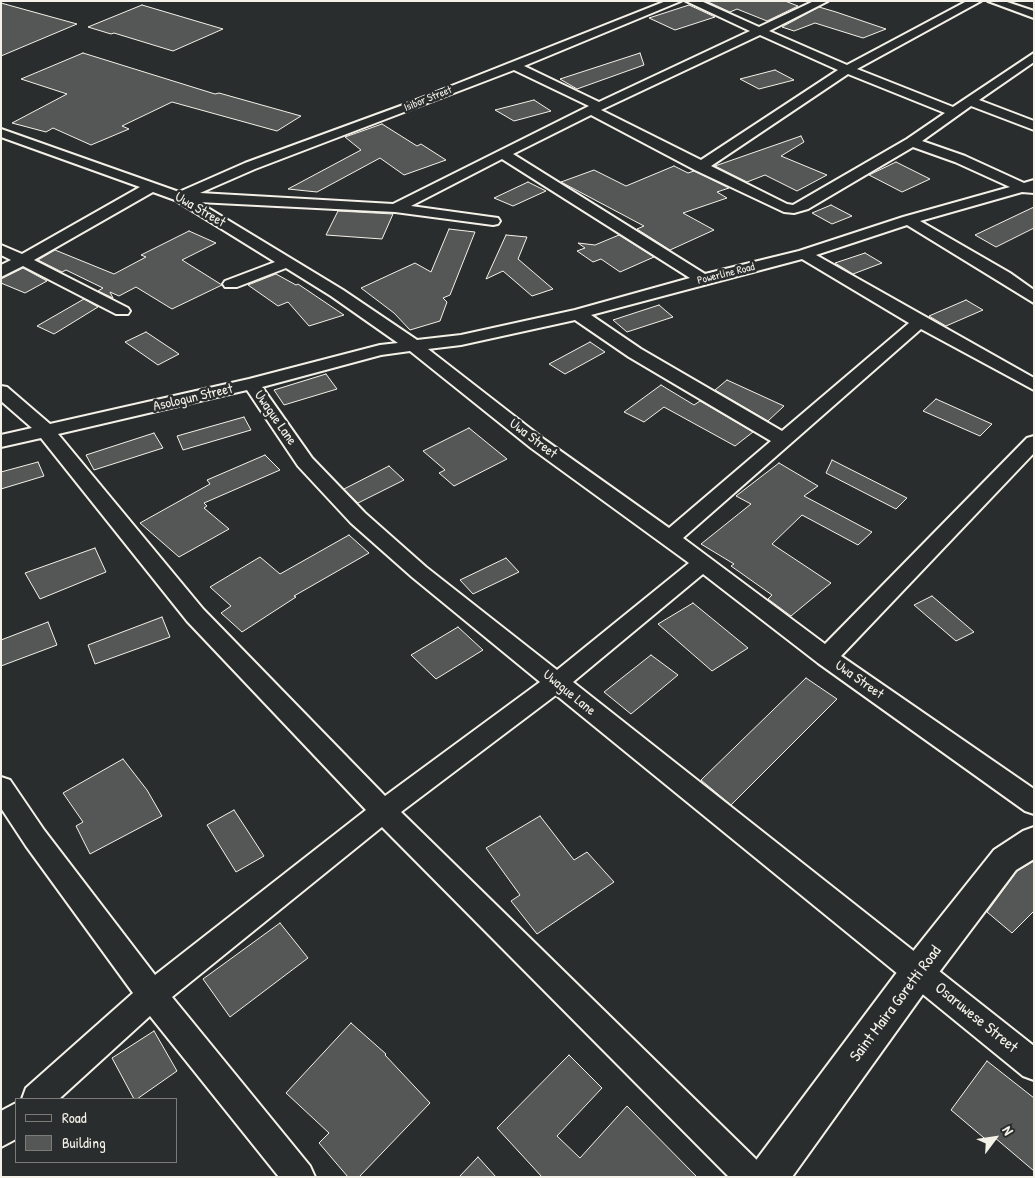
<!DOCTYPE html>
<html>
<head>
<meta charset="utf-8">
<style>
	body { margin:0 }
	#map { position:relative; width:1035px; height:1178px; overflow:hidden; background:#2a2d2e; font-family:"Patrick Hand",sans-serif }
	canvas { display:block }
	.frame { position:absolute; inset:0; border:2px solid #f4f1e8; pointer-events:none }
	.legend { position:absolute; left:15px; top:1098px; width:162px; height:65px; box-sizing:border-box; background:#2a2d2e; border:1px solid #7b7b78; margin:0; padding:6px 9px; list-style:none; font-size:15px; color:#f4f1e8 }
	.legend li { display:flex; align-items:center; gap:10px; height:25px }
	.legend b { width:25px; border:1px solid #7b7b78 }
	.north { position:absolute; left:970px; top:1113px; width:50px; height:50px; -webkit-text-stroke:4px #2a2d2e; paint-order:stroke; rotate:59deg; font-size:14px; font-weight:700; line-height:20px; text-align:center; color:#f4f1e8 }
	.north::after { content:''; display:block; margin:auto; width:18px; height:22px; background:#f4f1e8; clip-path:polygon(50% 0,100% 100%,50% 72%,0 100%) }
</style>
</head>
<body>
<div id="map">
<canvas width="1035" height="1178"></canvas>
<div class="frame"></div>
<ul class="legend">
<li><b style="height:6px;background:#2a2d2e"></b>Road</li>
<li><b style="height:14px;background:#555756"></b>Building</li>
</ul>
<div class="north">N</div>
</div>
<script>
const ctx = document.querySelector('canvas').getContext('2d');
ctx.lineJoin = 'round';
function fill(path, color) { ctx.fillStyle = color; ctx.fill(path, 'evenodd'); }
const poly = rows => new Path2D(rows.map(r => 'M' + r).join(''));
function strokePath(path, color, width, dash) { ctx.strokeStyle = color; ctx.lineWidth = width; ctx.lineCap = dash ? 'butt' : 'round'; ctx.setLineDash(dash || []); ctx.stroke(path); }
function label(font, color, halo, rows, align = 'center') {
  ctx.font = font + ' "Patrick Hand",sans-serif'; ctx.lineWidth = 5; ctx.setLineDash([]); ctx.textBaseline = 'middle'; ctx.strokeStyle = halo; ctx.fillStyle = color; for (const [text, x, y, turn = 0] of rows) {
    ctx.save(); ctx.translate(x, y); ctx.rotate((+turn || 0) * Math.PI / 180); ctx.textAlign = isNaN(turn) ? turn : align; if (halo) ctx.strokeText(text, 0, 0); ctx.fillText(text, 0, 0); ctx.restore();
  }
}
const building = poly([
	[706,1,785,1,798,6,767,21,737,9,730,12,706,1],
	[1,3,77,24,1,56,1,3],
	[142,5,223,29,173,51,114,33,111,34,88,27,142,5],
	[689,5,715,17,675,30,649,18,689,5],
	[819,7,836,12,886,29,863,38,815,23,794,31,782,27,819,7],
	[83,53,215,94,219,93,301,116,277,131,172,102,122,126,129,129,91,145,53,128,46,132,12,123,67,94,21,79,83,53],
	[640,53,644,65,577,89,560,79,640,53],
	[775,70,794,80,759,89,740,79,775,70],
	[534,100,551,111,514,121,495,110,534,100],
	[382,124,417,146,421,144,446,160,404,175,380,158,317,192,288,189,361,150,345,137,382,124],
	[801,136,804,142,781,156,827,175,797,191,765,175,747,182,715,166,801,136],
	[896,162,930,179,902,192,869,175,896,162],
	[674,166,688,173,694,171,729,188,717,192,727,198,683,213,714,230,670,250,637,229,644,226,561,182,594,170,626,186,674,166],
	[528,182,546,191,513,206,494,198,528,182],
	[831,205,852,216,832,224,812,213,831,205],
	[1034,207,1034,228,996,247,975,235,1034,207],
	[338,211,393,214,382,239,326,235,338,211],
	[449,229,475,232,450,295,443,298,447,302,440,321,410,330,394,313,361,288,415,263,431,272,449,229],
	[189,231,216,243,182,260,222,285,172,309,136,287,119,296,110,292,113,298,98,291,103,288,66,270,62,272,38,260,55,250,114,274,146,257,141,255,189,231],
	[506,235,527,237,518,259,553,289,532,296,503,271,486,279,506,235],
	[619,235,654,257,620,272,601,259,593,262,577,251,585,248,578,243,595,245,619,235],
	[865,253,882,263,853,274,835,263,865,253],
	[23,268,47,281,25,293,1,283,1,279,23,268],
	[276,274,296,285,298,284,344,315,309,326,288,302,278,306,248,285,276,274],
	[84,299,98,307,54,334,37,326,84,299],
	[966,300,983,310,946,326,929,316,966,300],
	[659,305,673,317,627,332,613,320,659,305],
	[146,332,179,354,158,365,125,342,146,332],
	[590,342,605,352,565,374,549,364,590,342],
	[326,374,337,389,284,405,274,390,326,374],
	[727,380,784,406,768,421,715,390,727,380],
	[661,385,694,405,700,401,753,432,735,446,664,407,644,422,624,412,661,385],
	[936,399,992,424,980,436,923,411,936,399],
	[244,417,251,430,183,450,177,436,244,417],
	[469,428,507,459,454,486,439,473,445,470,423,451,469,428],
	[154,433,163,448,94,470,86,455,154,433],
	[265,455,280,470,204,503,207,506,204,508,229,529,179,557,140,523,210,484,207,480,265,455],
	[832,460,907,498,896,509,826,473,832,460],
	[38,462,44,476,1,489,1,472,38,462],
	[779,463,818,486,804,496,872,532,858,545,802,515,772,544,831,583,791,616,768,599,772,595,731,566,734,564,701,544,751,504,736,496,779,463],
	[389,466,404,480,358,503,344,489,389,466],
	[349,535,369,553,294,596,296,597,242,632,221,613,231,606,210,587,260,557,280,574,349,535],
	[95,548,106,572,40,599,25,573,95,548],
	[506,558,519,572,473,594,460,580,506,558],
	[932,596,974,632,956,641,914,605,932,596],
	[693,603,748,648,712,671,658,624,693,603],
	[162,617,170,637,95,664,88,645,162,617],
	[48,622,57,645,1,666,1,640,48,622],
	[458,627,483,650,436,679,411,655,458,627],
	[651,655,678,675,631,714,604,692,651,655],
	[806,678,837,699,731,805,701,780,806,678],
	[123,759,147,790,162,816,90,854,76,826,83,822,63,793,123,759],
	[234,810,264,856,236,872,207,825,234,810],
	[540,816,574,860,587,852,614,882,537,934,511,901,520,895,486,848,540,816],
	[1034,861,1034,911,1012,933,987,912,1017,871,1034,861],
	[280,923,308,958,230,1017,203,979,280,923],
	[351,1023,386,1054,385,1055,430,1103,359,1177,348,1177,319,1143,329,1133,286,1093,351,1023],
	[154,1031,177,1071,137,1099,134,1099,112,1058,154,1031],
	[569,1055,602,1088,557,1136,580,1158,627,1106,697,1177,542,1177,497,1128,569,1055],
	[987,1061,1034,1098,1034,1171,994,1137,990,1143,951,1110,987,1061],
	[478,1157,496,1177,459,1177,478,1157]
]);
fill(building, '#555756');
strokePath(building, '#f4f1e8', 1);
const minor = poly([
	[666,1,681,1,524,66,599,102,750,31,686,1,701,1,759,27,814,1,828,1,769,31,847,65,967,1,981,1,857,69,953,107,1034,53,1034,62,979,100,1034,121,1034,130,971,106,922,141,965,156,1024,183,1034,180,1034,193,1022,192,920,221,1010,273,1034,290,1034,303,907,225,816,255,1034,378,1034,390,921,329,683,538,825,644,1027,438,1034,436,1034,453,841,656,1034,789,1034,814,1025,811,818,663,703,574,573,682,1034,1046,1034,1080,1023,1076,556,695,401,812,763,1166,768,1177,729,1177,382,827,172,997,310,1166,315,1177,279,1177,150,1016,59,1099,22,1099,26,1088,133,993,26,846,1,808,1,777,10,780,44,830,155,975,366,810,187,621,41,438,1,447,1,435,32,428,1,401,1,386,7,387,50,424,249,379,380,345,398,343,331,296,286,268,237,287,225,287,223,284,225,281,275,262,175,200,153,192,34,260,128,308,130,311,128,314,116,314,23,266,1,277,1,265,11,260,1,255,1,245,22,254,140,187,1,137,1,129,179,192,245,163,406,104,666,1],
	[760,35,838,70,701,160,601,110,760,35],
	[514,70,589,106,393,204,200,193,255,169,514,70],
	[848,74,945,113,907,139,793,205,787,204,711,166,848,74],
	[591,115,695,170,784,212,794,213,808,209,913,147,955,162,1010,187,903,217,799,251,705,274,513,154,591,115],
	[502,159,690,278,575,310,461,335,417,340,343,290,198,202,395,212,493,225,498,224,500,221,498,218,411,206,502,159],
	[802,259,909,323,782,431,641,349,591,315,802,259],
	[575,320,629,357,771,441,669,528,545,440,428,349,461,345,575,320],
	[410,351,531,448,689,563,557,670,426,567,365,513,312,458,262,387,381,355,410,351],
	[247,390,298,466,351,523,412,577,540,682,385,796,203,609,58,434,247,390],
	[988,1,1004,1,1034,11,1034,18,988,1],
	[16,1103,16,1139,1,1147,1,1111,16,1103]
]);
const tertiary = poly([
	[1034,827,1034,859,1016,870,931,983,792,1177,748,1177,754,1163,907,959,994,850,1023,831,1034,827]
]);
strokePath(minor, '#f4f1e8', 4);
strokePath(tertiary, '#f4f1e8', 4);
fill(minor, '#2a2d2e');
fill(tertiary, '#2a2d2e');
label('11px', '#f4f1e8', '#2a2d2e', [
	["Isibor Street",428,99,-22],
	["Powerline Road",726,274,-14]
]);
label('14px', '#f4f1e8', '#2a2d2e', [
	["Uwa Street",200,210,30],
	["Asologun Street",193,398,-13],
	["Uwague Lane",275,418,55],
	["Uwa Street",533,439,37],
	["Uwa Street",859,680,35],
	["Uwague Lane",569,693,39]
]);
label('16px', '#f4f1e8', '#2a2d2e', [
	["Saint Maira Goretti Road",896,1004,-53],
	["Osaruwese Street",976,1018,39]
]);
</script>
</body>
</html>
